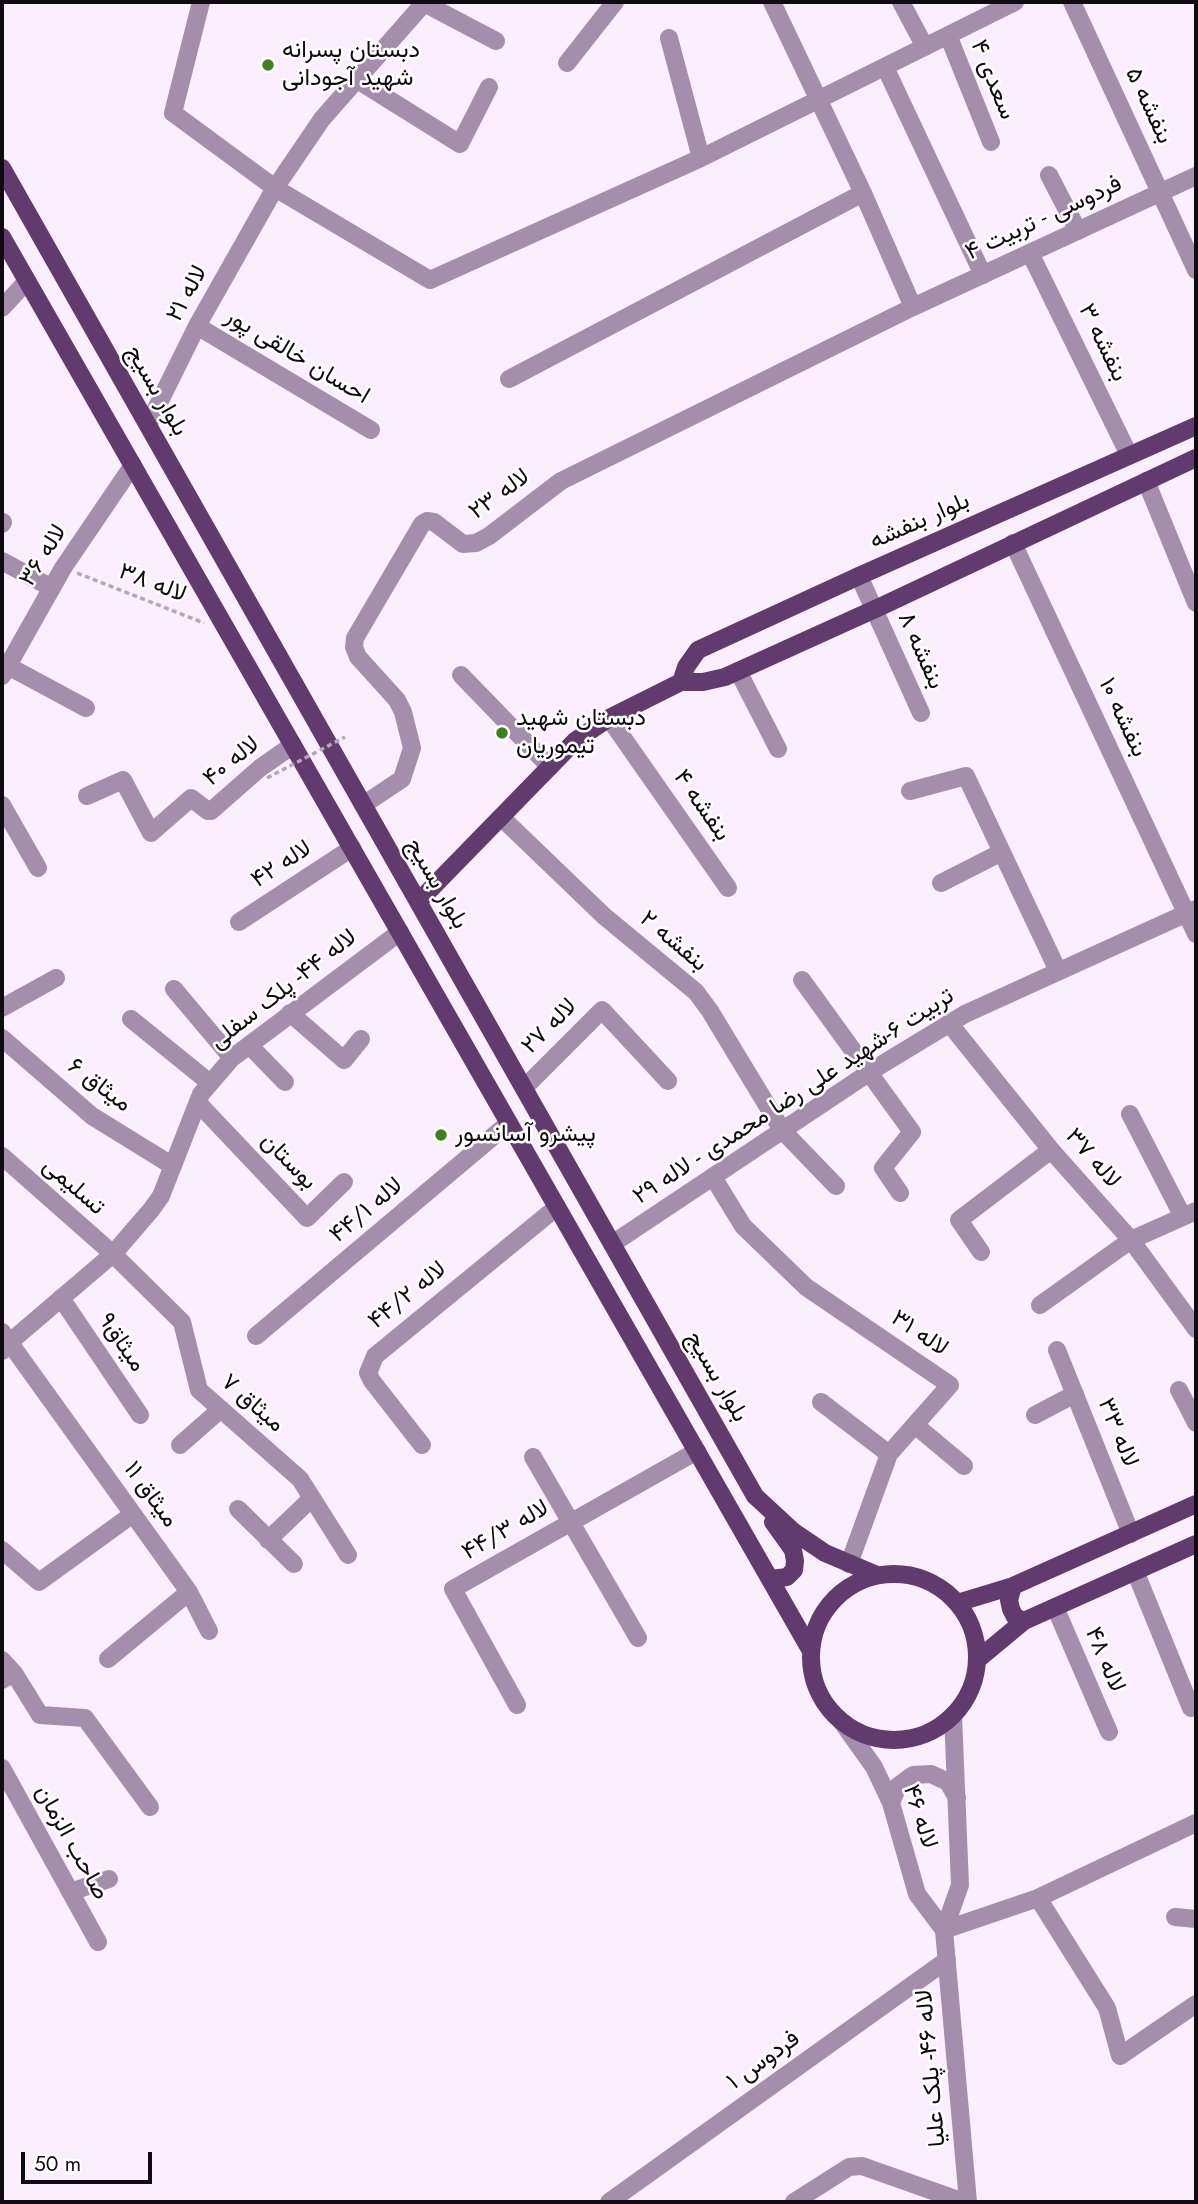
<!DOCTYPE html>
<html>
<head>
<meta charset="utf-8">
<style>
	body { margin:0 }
	#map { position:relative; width:1198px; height:2204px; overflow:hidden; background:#fbefff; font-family:Jost,sans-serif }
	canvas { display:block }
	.frame { position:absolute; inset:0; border:4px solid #100a12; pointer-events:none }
	.scale { position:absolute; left:21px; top:2152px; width:131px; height:32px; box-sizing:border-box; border:4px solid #100a12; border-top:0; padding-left:9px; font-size:21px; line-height:24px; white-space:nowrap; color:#100a12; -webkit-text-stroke:5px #fff; paint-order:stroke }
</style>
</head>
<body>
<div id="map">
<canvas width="1198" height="2204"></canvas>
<div class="frame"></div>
<div class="scale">50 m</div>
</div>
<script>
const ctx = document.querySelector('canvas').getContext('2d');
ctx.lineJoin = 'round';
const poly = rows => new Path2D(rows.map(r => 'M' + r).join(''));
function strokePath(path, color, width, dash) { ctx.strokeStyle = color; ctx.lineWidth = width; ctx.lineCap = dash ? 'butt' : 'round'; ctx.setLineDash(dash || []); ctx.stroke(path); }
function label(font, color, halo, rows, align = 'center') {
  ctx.font = font + ' Jost,Vazirmatn,sans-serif'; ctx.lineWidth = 5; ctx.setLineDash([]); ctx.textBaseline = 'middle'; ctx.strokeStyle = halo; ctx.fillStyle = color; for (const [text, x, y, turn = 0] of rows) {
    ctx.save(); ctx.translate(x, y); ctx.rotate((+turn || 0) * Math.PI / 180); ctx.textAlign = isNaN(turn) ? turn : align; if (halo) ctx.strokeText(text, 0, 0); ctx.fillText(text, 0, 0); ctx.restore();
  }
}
strokePath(poly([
	[77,573,204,623]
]), '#b2a7b5', 3.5, [5, 3.5]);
strokePath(poly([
	[201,2,173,113,275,188,430,280,701,158,1015,2],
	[772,2,863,193,913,307],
	[901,2,925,47],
	[1072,2,1196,270],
	[424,3,496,41],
	[948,35,991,142],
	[669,38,701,158],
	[567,63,615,2],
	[885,67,983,275],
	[356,79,460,144,489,87],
	[1049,175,1078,231],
	[1030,253,1129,455],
	[2,308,27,281],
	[197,326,371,430],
	[509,379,863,193],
	[148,425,197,326,275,188,322,119,425,2],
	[1146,481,1196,603],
	[2,524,3,522],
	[1013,543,1196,934],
	[2,561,52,588],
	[859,576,921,713],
	[8,666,86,708],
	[738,671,778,749],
	[461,675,550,767],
	[2,676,63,568,133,465],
	[609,718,728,888],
	[910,791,966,776,1058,971],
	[87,796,123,780,151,833,191,798,208,811,211,811,260,768,293,745],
	[2,805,38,868],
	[363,805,402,779,412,748,403,712,397,700,358,657,354,647,355,638,422,524,427,521,434,522,463,544,476,543,489,536,561,481,913,307,1196,176],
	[502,818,604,916,696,992,710,1011,782,1130,836,1186],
	[941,883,1002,852],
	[239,922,352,848],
	[802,980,912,1132,883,1168,900,1193],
	[174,989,232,1058],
	[2,1008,56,978],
	[290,1013,344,1060,361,1039],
	[131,1019,210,1083],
	[949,1023,1051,1150,1131,1240,1196,1329],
	[2,1038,92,1116,173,1166],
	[249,1045,285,1082],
	[524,1088,602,1010,668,1081],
	[198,1103,307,1218,344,1182],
	[1130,1114,1183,1217],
	[2,1156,113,1254,182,1322,199,1390,300,1479,348,1555],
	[713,1177,743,1226,806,1287,950,1385,889,1454,849,1564],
	[612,1244,876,1068,965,1014,1196,909],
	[981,1252,959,1220,1051,1150],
	[61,1298,140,1415],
	[1040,1305,1131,1240,1196,1211],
	[2,1332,189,1592,108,1659],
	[256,1336,509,1123],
	[1057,1350,1131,1534],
	[2,1351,10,1342,113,1254,151,1210,161,1196,201,1094,232,1058,400,932],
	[1179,1390,1196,1423],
	[821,1402,889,1454],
	[1035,1415,1075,1394],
	[915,1425,964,1466],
	[180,1445,221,1409],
	[422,1445,372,1381,368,1373,375,1356,557,1207],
	[533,1457,638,1638],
	[238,1509,294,1564],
	[268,1540,312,1498],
	[2,1550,39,1582,133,1514],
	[1135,1571,1191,1708],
	[189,1592,209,1631],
	[1055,1607,1109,1732],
	[2,1660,14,1673],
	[2,1680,14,1673,40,1715,85,1718,150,1807],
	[517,1705,453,1589,697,1451],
	[953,1715,960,1885,944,1930,968,2202],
	[842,1722,874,1767,891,1803,917,1894,944,1930],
	[2,1768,98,1942],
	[891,1803,898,1786,913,1775,931,1774,948,1782,957,1798],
	[70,1892,109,1879],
	[1038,1898,1107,2008,1120,2056,1196,2004],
	[1175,1917,1196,1919],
	[944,1930,1038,1898,1196,1823],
	[609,2202,947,1960],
	[794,2202,849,2167,862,2166,964,2202]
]), '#a48eac', 18);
strokePath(poly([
	[2,168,755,1496,794,1532,825,1553,877,1575],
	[2,237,811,1651],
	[681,682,686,667,698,650,859,576,1196,426],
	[418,902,575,741,609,718,681,682,703,682,725,677,884,605,1196,458],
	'811 1657a83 83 0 1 1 166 0a83 83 0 1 1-166 0Z',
	[771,1579,787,1577,794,1570,795,1561,793,1550,773,1522],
	[1013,1586,1009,1600,1011,1609,1015,1617,1024,1621],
	[957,1603,1013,1586,1196,1504],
	[977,1660,1024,1621,1196,1544]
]), '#613a6e', 18);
strokePath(poly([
	[267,778,345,737]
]), '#b2a7b5', 3.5, [5, 3.5]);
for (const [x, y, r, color] of [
	[268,65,7,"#40801f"],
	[502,733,7,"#40801f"],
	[441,1135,7,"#40801f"]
]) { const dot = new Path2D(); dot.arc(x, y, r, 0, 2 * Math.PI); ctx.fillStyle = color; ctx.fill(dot); strokePath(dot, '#fff', 2.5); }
label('24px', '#100a12', '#fff', [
	["دبستان پسرانه",282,51],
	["شهید آجودانی",282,79],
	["دبستان شهید",516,719],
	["تیموریان",516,747],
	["پیشرو آسانسور",455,1135]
], 'left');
label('24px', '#100a12', '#fff', [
	["سعدی ۴",992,80,68],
	["بنفشه ۵",1148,106,65],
	["فردوسی - تربیت ۴",1044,219,-25],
	["لاله ۲۱",188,294,-62],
	["بنفشه ۳",1102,343,64],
	["احسان خالقی پور",297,357,31],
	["بلوار بسیج",156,391,60],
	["لاله ۲۳",500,495,-36],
	["بلوار بنفشه",920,522,-24],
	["لاله ۳۶",44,556,-58],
	["لاله ۳۸",152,584,21],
	["بنفشه ۸",920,651,66],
	["بنفشه ۱۰",1122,718,65],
	["لاله ۴۰",232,762,-39],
	["بنفشه ۴",701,806,55],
	["لاله ۴۲",282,865,-33],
	["بلوار بسیج",436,884,60],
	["بنفشه ۲",673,942,40],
	["لاله ۴۴- پلک سفلی",284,990,-38],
	["لاله ۲۷",550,1027,-45],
	["میثاق ۶",99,1086,37],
	["تربیت ۶-شهید علی رضا محمدی - لاله ۲۹",794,1097,-33],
	["لاله ۳۷",1092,1159,49],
	["بوستان",288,1162,46],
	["تسلیمی",73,1187,41],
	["لاله ۴۴/۱",367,1211,-40],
	["لاله ۴۴/۲",408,1296,-39],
	["لاله ۳۱",919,1334,34],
	["میثاق۹",121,1343,56],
	["بلوار بسیج",716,1377,60],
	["میثاق ۷",252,1404,41],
	["لاله ۳۳",1117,1433,68],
	["میثاق ۱۱",150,1495,54],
	["لاله ۴۴/۳",506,1531,-30],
	["لاله ۴۸",1104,1660,67],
	["لاله ۴۶",919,1817,72],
	["صاحب الزمان",71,1843,61],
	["فردوس ۱",764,2061,-36],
	["لاله ۴۶- پلک علیا",932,2068,-95]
]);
</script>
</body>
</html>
